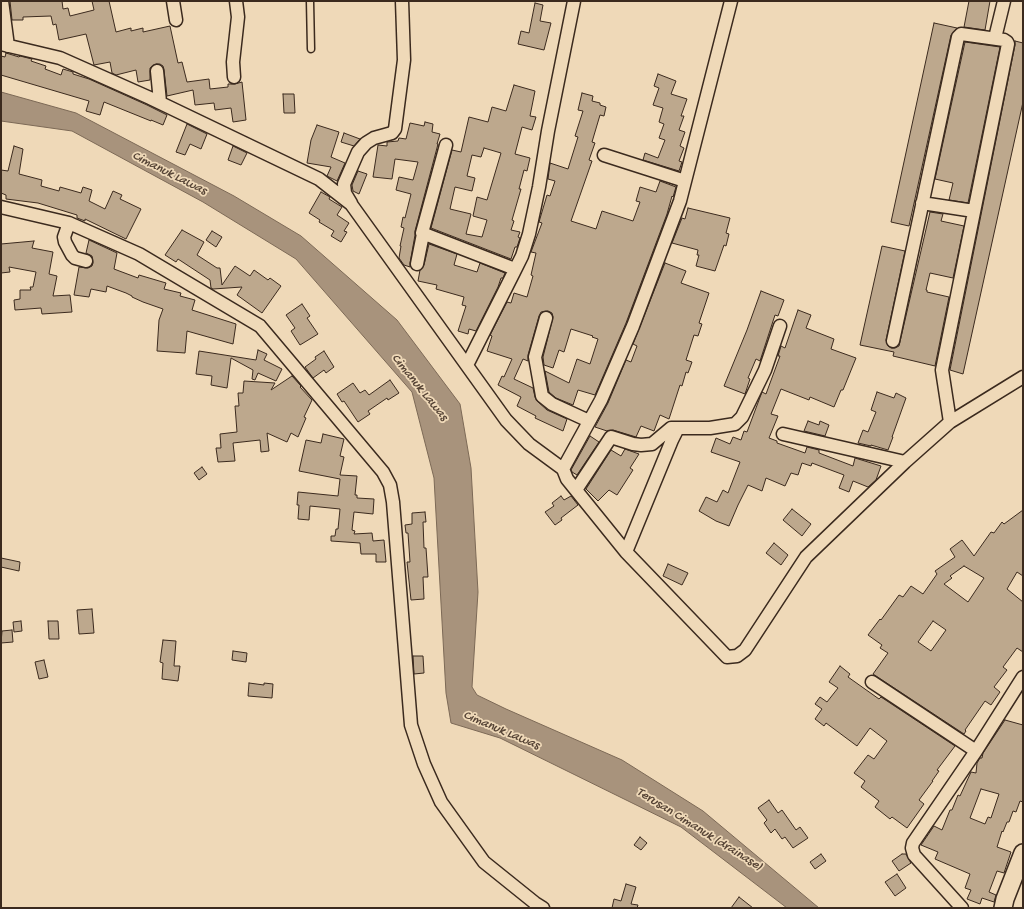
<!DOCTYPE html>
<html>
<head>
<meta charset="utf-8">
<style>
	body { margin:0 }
	#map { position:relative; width:1024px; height:909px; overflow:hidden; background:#efd9b8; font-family:"Gochi Hand",sans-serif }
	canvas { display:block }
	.frame { position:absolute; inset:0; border:2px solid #3b2a1e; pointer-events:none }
</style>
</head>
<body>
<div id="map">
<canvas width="1024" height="909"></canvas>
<div class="frame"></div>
</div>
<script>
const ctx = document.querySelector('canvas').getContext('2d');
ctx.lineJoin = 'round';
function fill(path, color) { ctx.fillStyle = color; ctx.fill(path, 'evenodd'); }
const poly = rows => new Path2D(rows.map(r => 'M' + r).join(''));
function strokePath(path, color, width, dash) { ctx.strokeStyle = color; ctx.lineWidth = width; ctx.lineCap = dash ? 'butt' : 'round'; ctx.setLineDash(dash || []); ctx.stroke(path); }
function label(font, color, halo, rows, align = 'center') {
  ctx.font = font + ' "Gochi Hand",sans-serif'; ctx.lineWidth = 3.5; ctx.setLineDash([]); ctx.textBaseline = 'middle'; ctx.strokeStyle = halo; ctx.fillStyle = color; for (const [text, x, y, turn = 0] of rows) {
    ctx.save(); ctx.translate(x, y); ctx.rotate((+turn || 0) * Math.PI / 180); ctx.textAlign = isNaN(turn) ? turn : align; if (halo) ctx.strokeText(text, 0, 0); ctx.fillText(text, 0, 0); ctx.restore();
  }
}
const water = poly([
	[1,92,76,113,234,196,301,236,397,320,460,404,471,468,478,592,472,687,477,695,506,709,622,760,703,811,819,908,787,908,681,827,500,738,451,723,446,693,434,478,412,392,296,259,203,202,72,131,1,121,1,92]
]);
fill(water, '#a8937c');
strokePath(water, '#7c6956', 1);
const building = poly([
	[10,1,62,1,63,9,68,8,70,16,94,10,92,1,109,1,116,32,131,28,131,31,143,28,143,32,170,26,178,63,182,62,187,82,209,79,210,89,228,87,228,84,235,84,242,82,246,120,233,122,231,108,215,110,214,103,195,105,193,90,167,96,164,70,163,66,160,64,156,64,150,68,150,80,138,82,136,70,116,75,112,73,110,62,94,65,86,34,59,40,56,24,53,25,51,16,23,17,23,20,12,20,10,1],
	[969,1,990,1,985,30,964,27,969,1],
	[535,3,543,5,540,21,551,23,544,50,518,44,521,31,529,33,535,3],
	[934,23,957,28,951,35,909,226,891,222,934,23],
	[1015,41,1023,43,1023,102,963,374,950,370,1015,45,1015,41],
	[965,42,1000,47,968,203,949,200,953,183,935,179,965,42],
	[6,53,19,57,20,56,32,59,31,61,46,66,45,69,61,75,63,69,73,72,73,74,89,79,147,105,167,115,163,125,151,120,151,121,104,102,100,115,86,111,89,101,1,75,1,56,5,57,6,53],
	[658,74,676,81,671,94,687,99,681,116,684,116,679,130,685,132,680,146,684,148,679,161,682,162,679,171,643,160,645,153,658,158,665,140,659,138,664,124,659,122,663,108,653,105,659,88,654,86,658,74],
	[514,85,535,91,530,116,536,117,532,130,522,127,515,154,530,158,527,171,524,170,519,189,521,189,512,220,514,221,511,230,520,232,518,237,520,238,517,247,515,247,511,259,431,228,452,150,461,152,469,117,488,122,492,107,506,111,514,85],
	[484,148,501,153,487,200,477,197,473,216,487,220,482,237,466,234,471,214,450,209,455,187,472,191,475,178,467,176,472,155,481,157,484,148],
	[582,93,593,96,592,101,600,103,600,105,606,107,604,116,600,115,592,142,595,143,589,160,592,161,571,221,596,229,602,211,633,221,640,202,636,201,640,187,656,192,660,181,676,187,673,197,672,196,667,214,626,323,595,395,578,390,573,405,556,398,549,392,545,371,569,383,577,359,590,364,598,339,592,337,593,336,571,329,564,352,559,350,553,368,544,365,543,357,553,317,552,313,548,311,541,312,539,316,528,355,528,361,523,359,514,379,533,388,535,397,537,401,547,410,567,419,563,431,535,418,536,416,517,406,521,397,498,385,502,376,504,377,512,359,487,351,492,336,490,335,507,302,511,303,514,293,527,297,533,276,531,275,536,253,531,252,542,223,539,222,547,195,550,196,555,181,548,179,550,163,568,169,578,137,575,136,583,111,578,110,582,93],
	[283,94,294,94,295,113,284,113,283,94],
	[425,122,433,124,432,132,440,134,437,144,438,144,415,231,415,235,410,263,410,267,404,265,399,258,401,246,400,246,404,228,401,227,403,217,405,218,411,194,396,190,399,177,413,180,418,162,395,159,392,179,373,177,378,145,387,146,387,142,398,141,399,138,406,139,410,123,424,126,425,122],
	[187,124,207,134,201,149,190,144,185,155,176,152,187,124],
	[317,125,339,132,331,157,345,163,337,181,327,176,331,167,307,163,311,140,317,125],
	[344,133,360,139,354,146,341,142,344,133],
	[14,146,23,149,19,174,42,180,41,186,59,191,60,187,81,193,83,187,92,190,89,201,105,209,113,191,122,195,120,199,141,209,126,239,85,219,85,221,77,218,77,215,38,203,6,199,6,195,1,193,1,170,8,171,14,146],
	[233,146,247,153,241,165,228,160,233,146],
	[358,171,367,174,359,194,353,191,352,185,358,171],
	[321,192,330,197,329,199,342,207,337,215,349,223,344,231,347,232,341,242,331,236,334,231,319,222,320,220,309,213,321,192],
	[688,208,730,218,726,233,729,234,726,246,724,245,715,271,696,266,699,255,697,255,698,250,672,243,682,218,685,219,688,208],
	[930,212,943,214,941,221,964,226,953,278,930,273,926,290,927,290,927,292,949,297,935,366,893,356,894,352,860,345,882,246,905,251,886,340,888,346,891,348,895,348,899,346,930,212],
	[182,230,204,242,197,255,217,268,220,268,222,285,235,266,250,276,254,270,268,280,270,278,281,286,262,313,237,295,242,287,213,289,211,288,210,280,178,259,176,262,165,255,182,230],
	[212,231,222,237,216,247,206,240,212,231],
	[89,240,117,253,114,269,138,278,139,275,166,283,164,289,181,293,180,296,195,300,192,310,236,324,233,344,187,331,185,353,157,351,159,320,163,309,143,302,132,297,132,296,126,293,107,286,106,292,91,289,89,297,74,295,79,267,88,268,92,266,93,263,92,256,86,253,89,240],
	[34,241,32,248,53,252,49,274,57,276,53,296,70,295,72,312,42,314,41,308,15,310,14,300,20,299,20,290,31,290,30,287,33,287,36,272,9,267,10,272,1,273,1,244,34,241],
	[429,244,457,254,454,265,477,272,480,263,505,273,503,278,501,278,498,287,476,331,469,329,468,334,458,331,466,306,462,305,464,297,436,289,437,285,418,281,420,270,424,265,429,244],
	[665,263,686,271,681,283,709,293,699,323,702,324,698,336,694,335,686,360,692,362,688,373,686,372,682,386,680,385,669,419,660,415,654,431,641,426,636,437,613,430,607,431,595,427,608,403,626,360,631,362,637,346,633,344,665,263],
	[761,291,784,300,778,316,775,315,760,361,756,359,748,378,750,379,745,394,724,386,747,330,761,291],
	[302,304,310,316,307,318,318,334,300,345,291,331,295,328,286,315,302,304],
	[798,310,811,315,806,328,834,339,831,349,856,358,843,390,841,390,834,407,810,397,809,400,781,389,771,414,778,416,769,438,777,441,777,443,805,453,807,447,819,450,819,453,853,466,855,458,881,466,876,480,868,487,853,481,849,492,839,488,844,475,812,463,811,466,802,463,798,475,791,473,785,486,766,478,762,491,748,485,738,505,729,526,716,521,699,511,706,497,717,502,723,490,728,493,740,462,711,452,716,438,730,444,733,437,741,440,744,431,747,432,762,392,766,394,780,356,778,356,781,346,785,348,798,310],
	[258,350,267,354,264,360,282,369,276,381,258,373,255,380,252,379,253,370,231,358,227,388,211,385,212,376,196,374,199,351,256,360,258,350],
	[324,351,334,367,326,373,324,370,313,378,305,367,316,359,315,357,324,351],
	[292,376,301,386,300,387,312,400,304,417,306,418,298,437,291,433,287,442,267,433,269,451,261,452,260,440,233,443,235,461,218,462,216,448,221,448,220,434,237,432,235,406,239,406,238,393,243,393,244,381,275,383,271,390,292,376],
	[390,380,399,393,388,400,387,398,368,411,370,414,358,422,344,401,342,402,337,394,353,383,360,393,365,390,369,395,390,380],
	[877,392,894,398,896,393,906,398,892,437,893,437,888,450,871,445,871,446,858,443,863,430,868,432,876,412,871,410,877,392],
	[808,421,819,425,820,421,829,425,825,436,804,431,808,421],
	[323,434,344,439,340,456,344,457,340,475,357,476,355,495,357,495,357,498,374,499,373,514,354,512,352,530,355,531,354,534,372,533,373,541,384,540,386,562,376,562,376,554,361,554,360,543,331,541,331,536,335,536,336,529,338,529,340,509,310,506,309,520,298,519,299,505,297,505,298,492,338,496,340,479,299,471,306,440,321,443,323,434],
	[590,436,599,442,577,475,572,472,571,470,590,436],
	[625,449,639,454,630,468,633,470,617,495,609,490,598,501,586,489,611,450,621,456,625,449],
	[202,467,207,474,199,480,194,473,202,467],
	[561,496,564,500,571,496,578,505,561,518,562,520,555,525,545,512,554,506,552,503,561,496],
	[792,509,811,524,802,536,783,520,792,509],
	[1023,510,1023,576,1017,572,1007,589,1023,602,1023,652,1017,648,1003,667,1007,670,994,687,1000,692,991,705,985,701,965,730,966,731,964,734,873,674,888,653,880,648,882,645,868,635,880,619,881,620,899,595,903,597,911,586,923,594,937,574,935,571,955,557,950,549,962,540,974,556,991,532,994,533,1002,522,1004,524,1023,510],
	[964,566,984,578,968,602,944,584,952,578,950,576,964,566],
	[933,621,946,630,931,651,918,642,933,621],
	[425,512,426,522,423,522,424,548,426,548,428,577,423,577,424,599,411,600,407,562,410,562,408,533,406,533,405,525,412,524,412,513,425,512],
	[774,543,788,555,781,565,766,553,774,543],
	[1,558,20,562,19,571,1,567,1,558],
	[668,564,688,573,682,585,663,576,668,564],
	[92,609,94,633,79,634,77,610,92,609],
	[21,621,22,631,14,632,13,622,21,621],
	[48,621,58,621,59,639,49,639,48,621],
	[12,630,13,642,1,643,2,631,12,630],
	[163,640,176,641,174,666,180,666,178,681,162,679,163,663,160,662,163,640],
	[233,651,247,653,246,662,232,660,233,651],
	[413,656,423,656,424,673,414,674,413,656],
	[44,660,48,677,39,679,35,662,44,660],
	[840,666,850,674,848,677,879,699,881,697,955,746,937,770,939,771,932,781,933,781,919,800,924,804,907,828,892,817,890,819,875,807,879,801,861,787,865,781,854,773,868,755,874,759,887,741,870,728,857,746,826,723,824,726,815,719,822,709,815,704,820,697,827,702,838,688,829,682,840,666],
	[249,683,264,685,264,683,273,684,272,698,248,696,249,683],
	[1005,720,1023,725,1023,802,1020,801,1016,812,1013,811,1009,822,1007,822,1003,832,1002,831,997,847,1011,852,1004,873,997,871,989,892,996,895,994,902,982,898,980,904,967,899,971,890,965,888,970,874,935,859,938,852,921,845,934,826,942,830,950,810,952,810,958,795,960,796,971,772,976,773,977,763,980,758,982,758,983,753,1005,720],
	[981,789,999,794,991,818,988,817,985,824,970,818,981,789],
	[769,800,778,813,782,810,796,830,800,827,808,838,793,848,785,837,782,839,775,829,771,833,764,823,767,820,758,808,769,800],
	[640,837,647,843,641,850,634,845,640,837],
	[821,854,826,861,815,869,810,862,821,854],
	[902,854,906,854,911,863,899,871,892,861,902,854],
	[897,874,906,888,895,896,885,882,897,874],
	[626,884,636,887,631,904,638,905,637,908,612,908,614,899,621,901,626,884],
	[739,897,753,908,731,908,739,897]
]);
fill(building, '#bda88d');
strokePath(building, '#3b2a1e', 1);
const lane = poly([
	[310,1,311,49]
]);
const street = poly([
	[2,1,8,46],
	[173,1,176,20],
	[731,1,680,201,633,326,601,400,563,469,567,479,626,552,727,657,737,656,745,650,806,557,905,462,950,422,1023,377],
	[995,38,1004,1],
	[1,44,60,58,150,98,319,179,351,204,506,420,529,444,563,469],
	[157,71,160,102],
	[234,77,233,62,238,17,236,1],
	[446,145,422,233,515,269],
	[604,155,685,181],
	[351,203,345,193,344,184,358,152,366,143,374,138,392,133,395,129,404,60,402,1],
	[922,203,974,211],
	[1,207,69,223,139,254,260,326,383,472,390,485,393,502,411,725,424,764,441,802,484,862,535,903,543,908],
	[69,223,64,237,65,242,72,255,75,258,86,261],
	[417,264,423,234],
	[546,318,535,357,542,396,552,404,589,421],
	[893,341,958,37,961,34,1004,40,1007,42,1008,44,942,370,950,422],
	[467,365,514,272,522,256,529,234,539,187,548,131,574,1],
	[783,434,905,462],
	[576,490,611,437,633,444,641,445,652,444,671,428,678,428],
	[626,552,672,440,678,428,710,428,735,424,742,417,765,370,780,326],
	[872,682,976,751],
	[962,908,914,855,912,848,913,843,976,751,1023,677]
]);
const secondary = poly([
	[1003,908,1005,899,1023,853]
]);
strokePath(lane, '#3b2a1e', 9);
strokePath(street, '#3b2a1e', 15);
strokePath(secondary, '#3b2a1e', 20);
strokePath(lane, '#efd9b8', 6);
strokePath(street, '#efd9b8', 12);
strokePath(secondary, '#efd9b8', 17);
label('italic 13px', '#564436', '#efd9b8', [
	["Cimanuk Lawas",169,174,27],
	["Cimanuk Lawas",419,388,51],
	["Cimanuk Lawas",501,731,23],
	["Terusan Cimanuk (drainase)",699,830,32]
]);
</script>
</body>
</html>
